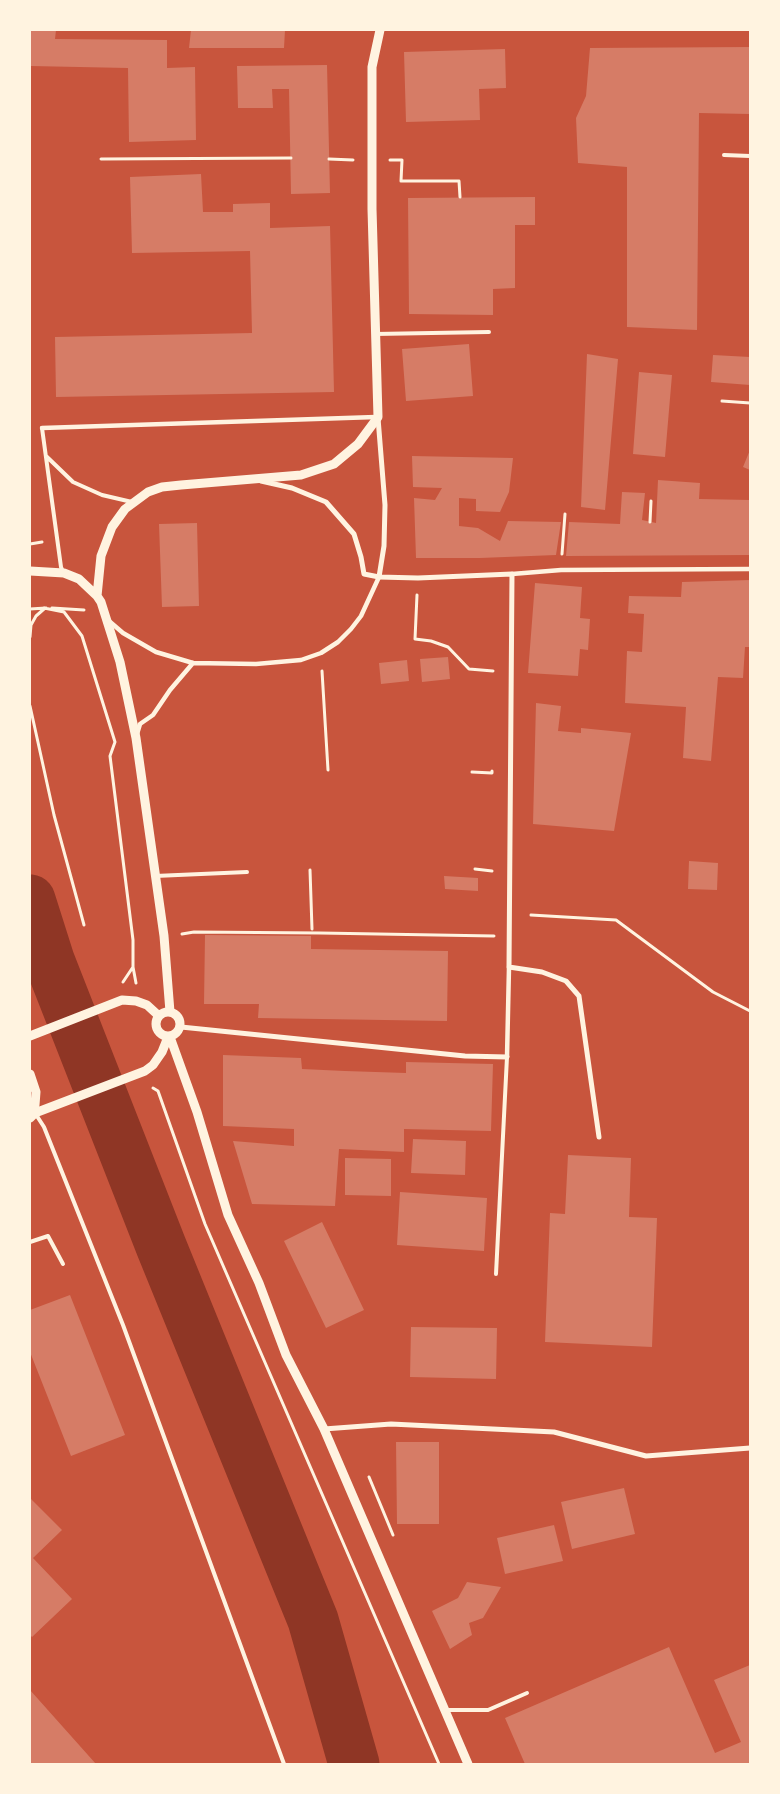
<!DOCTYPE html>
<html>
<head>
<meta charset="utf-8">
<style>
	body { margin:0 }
	#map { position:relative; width:780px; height:1794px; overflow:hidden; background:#c8553d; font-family:Barlow,sans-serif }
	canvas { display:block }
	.frame { position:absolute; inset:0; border:31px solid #fff3e0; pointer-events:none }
</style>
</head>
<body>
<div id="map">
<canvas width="780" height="1794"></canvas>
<div class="frame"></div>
</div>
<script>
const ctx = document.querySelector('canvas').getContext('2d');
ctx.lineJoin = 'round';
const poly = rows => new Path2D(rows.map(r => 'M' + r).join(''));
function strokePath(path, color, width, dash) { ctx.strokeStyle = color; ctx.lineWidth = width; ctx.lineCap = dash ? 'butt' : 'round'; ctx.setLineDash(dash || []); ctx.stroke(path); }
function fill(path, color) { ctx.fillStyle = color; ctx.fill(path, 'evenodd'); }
strokePath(poly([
	[30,900,49,960,161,1246,313,1620,354,1764]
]), '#8f3625', 51);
fill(poly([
	[30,30,56,30,55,39,167,40,167,68,195,67,196,140,129,142,128,68,30,66],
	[191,30,285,30,284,48,189,48],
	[750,47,750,114,699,113,697,330,627,327,627,167,578,163,576,118,586,96,590,48],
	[505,49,506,88,479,89,480,120,406,122,404,52],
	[327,65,330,193,291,194,289,89,272,89,273,108,238,108,237,66],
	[201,174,203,212,233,212,233,204,270,203,270,228,330,226,334,392,56,397,55,337,252,333,250,251,132,253,130,177],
	[535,197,535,225,515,225,515,288,493,289,493,315,409,314,408,198],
	[469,344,473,396,406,401,402,349],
	[587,354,618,359,605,510,581,507],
	[713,355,750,357,750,385,711,382],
	[639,372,672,375,665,457,633,454],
	[750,450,750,470,743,467],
	[412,456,513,458,509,492,500,512,476,511,476,499,459,498,459,526,478,528,500,541,508,521,561,522,556,555,480,558,416,558,414,498,435,500,442,488,413,487],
	[658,480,700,483,699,499,750,500,750,555,566,556,569,522,620,524,622,492,645,493,642,520,656,523],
	[197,523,199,606,162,607,159,524],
	[750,580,750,647,745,647,743,678,718,677,711,761,683,758,686,707,625,703,627,651,642,652,644,614,628,613,629,596,681,597,682,582],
	[535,583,582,587,580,618,590,619,588,650,580,649,578,676,528,673],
	[448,657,450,679,422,682,420,659],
	[407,660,409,681,381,684,379,663],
	[536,703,561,706,558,731,581,733,581,728,631,733,614,831,533,824],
	[689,861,718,863,717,890,688,889],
	[444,876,478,878,478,891,445,889],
	[205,935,311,936,311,949,448,951,447,1021,258,1018,259,1004,204,1004],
	[223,1055,301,1058,302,1069,345,1071,406,1073,406,1062,493,1064,491,1131,404,1129,404,1152,339,1149,335,1206,252,1204,233,1141,294,1146,294,1129,223,1126],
	[413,1139,466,1141,465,1175,411,1173],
	[568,1155,631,1158,629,1217,657,1218,652,1347,545,1342,550,1213,565,1214],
	[345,1158,391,1159,391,1196,345,1195],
	[400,1192,487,1198,484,1251,397,1245],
	[322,1222,364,1310,326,1328,284,1241],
	[70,1295,125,1435,71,1456,30,1352,30,1310],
	[411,1327,497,1328,496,1379,410,1377],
	[396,1442,439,1442,439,1524,397,1524],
	[624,1488,635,1534,572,1549,561,1502],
	[30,1498,62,1530,33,1558,72,1599,32,1637,30,1635],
	[554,1525,563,1561,505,1574,497,1538],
	[467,1582,501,1587,483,1618,469,1623,472,1635,450,1649,432,1611,458,1598],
	[669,1647,715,1753,741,1742,714,1680,750,1665,750,1764,525,1764,505,1718],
	[30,1690,96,1764,30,1764]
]), '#d67c66');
strokePath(poly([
	[101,159,291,158],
	[329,159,353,160],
	[390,160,402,160,401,181,459,181,460,197],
	[722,401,750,403],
	[650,522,651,501],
	[30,544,42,542],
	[562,554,565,514],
	[417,595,415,639,431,641,448,647,469,669,493,671],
	[44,608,64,612,82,636,115,742,110,756,133,940,133,967,123,982],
	[52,608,84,610],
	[30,609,46,608],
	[30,637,31,625,36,616,44,609],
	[322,671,328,770],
	[30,706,54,815,84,925],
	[472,772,492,773,492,771],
	[475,869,492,871],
	[310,870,312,929],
	[531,915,616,920,713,992,750,1011],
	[182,934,194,932,320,933,494,936],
	[133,967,136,983],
	[153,1088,158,1091,205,1224,439,1764],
	[369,1477,393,1535]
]), '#fff3e0', 3);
strokePath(poly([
	[724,155,750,156],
	[375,334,489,332],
	[42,428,61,567,63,572],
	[46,456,73,482,102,495,132,502],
	[155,876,247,872],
	[35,1113,44,1127,123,1325,284,1764],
	[30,1242,48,1236,63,1264],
	[496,1274,507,1057],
	[446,1710,488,1710,527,1693]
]), '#fff3e0', 4);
strokePath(poly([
	[42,428,376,417],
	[512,574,561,570,750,569],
	[109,621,123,633,156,652,193,663,256,664,301,660,321,653,338,642,351,629,361,616,379,577],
	[137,734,140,724,153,715,170,690,193,663],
	[507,1057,509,967]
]), '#fff3e0', 4.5);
strokePath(poly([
	[378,418,385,505,384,546,379,577],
	[261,481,292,488,326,502,354,534,361,557,364,574,379,577,418,578,512,574,509,967,542,972,566,981,579,996,599,1137],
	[181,1027,465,1056,507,1057],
	[324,1429,391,1424,554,1432,646,1456,750,1448]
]), '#fff3e0', 5);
strokePath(poly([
	[30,571,64,573,79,579,97,596,101,602,120,662,136,738,164,936,170,1012],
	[97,596,101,556,112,527,125,509,148,492,162,487,181,485,301,475,334,464,358,444,378,417,372,209,372,67,380,30],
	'156 1024a12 12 0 1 1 24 0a12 12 0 1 1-24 0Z',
	[30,1036,122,1000,136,1001,147,1005,159,1016],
	[170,1037,197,1112,228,1215,259,1283,286,1355,324,1429,468,1764],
	[30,1074,36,1092,35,1105,30,1116],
	[30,1118,35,1113,145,1071,153,1065,162,1052,168,1037]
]), '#fff3e0', 9);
</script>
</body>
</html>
